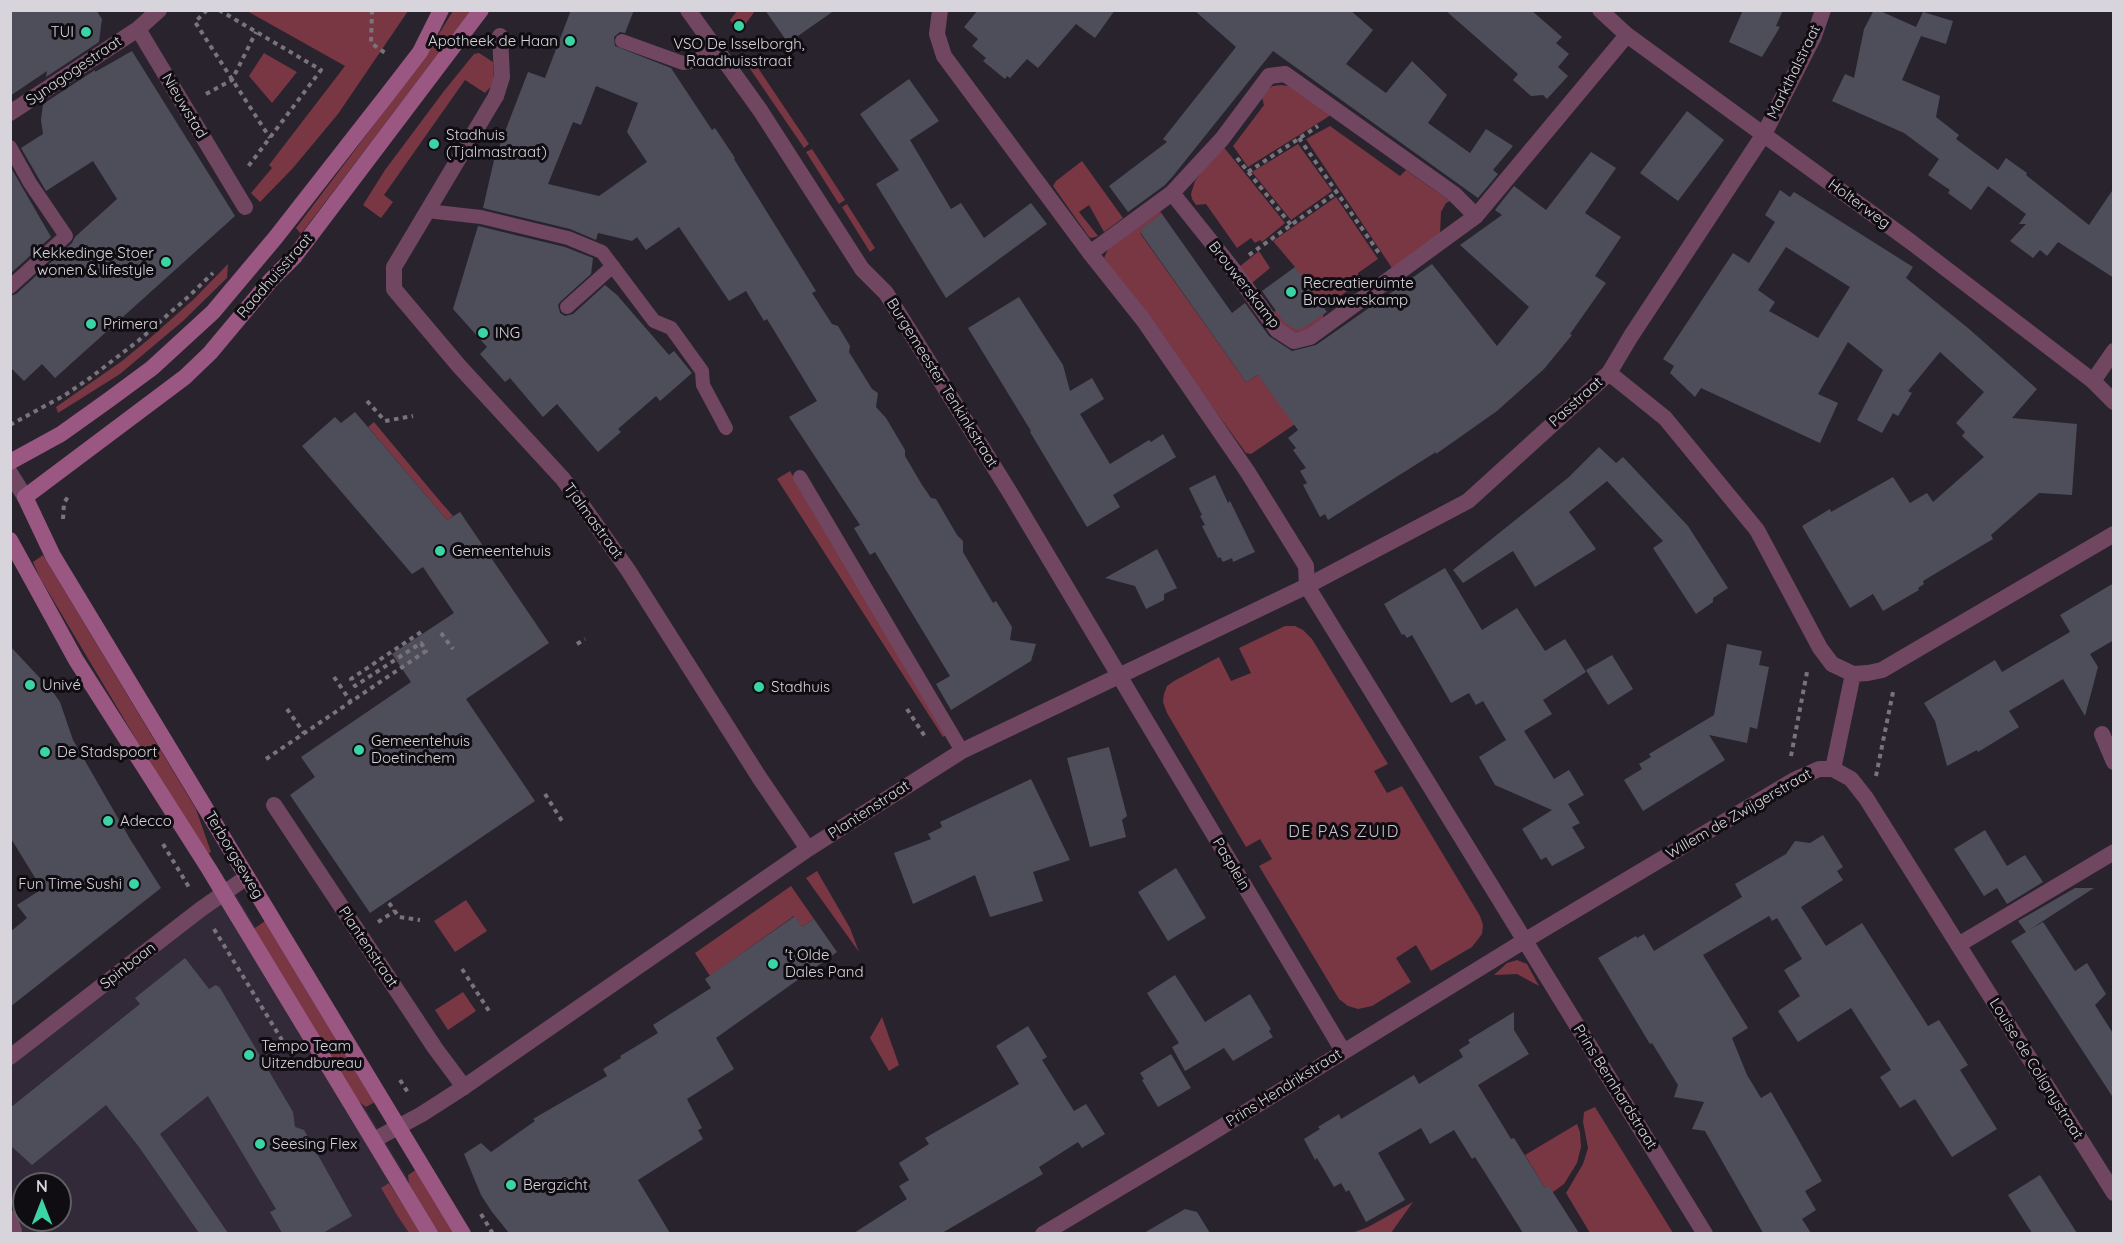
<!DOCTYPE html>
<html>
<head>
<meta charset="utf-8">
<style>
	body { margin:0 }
	#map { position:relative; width:2124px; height:1244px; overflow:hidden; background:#29232d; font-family:Quicksand,sans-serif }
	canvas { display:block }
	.frame { position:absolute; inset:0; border:12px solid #d8d4db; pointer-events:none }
	.north { position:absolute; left:12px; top:1172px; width:60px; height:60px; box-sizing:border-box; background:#100d12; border:2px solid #605d62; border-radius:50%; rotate:0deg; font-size:16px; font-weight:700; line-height:24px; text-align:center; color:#d8d4db }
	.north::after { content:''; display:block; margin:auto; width:21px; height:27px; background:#3ad4a5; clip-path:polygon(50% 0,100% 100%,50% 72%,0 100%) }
</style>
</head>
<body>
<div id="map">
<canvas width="2124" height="1244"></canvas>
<div class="frame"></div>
<div class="north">N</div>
</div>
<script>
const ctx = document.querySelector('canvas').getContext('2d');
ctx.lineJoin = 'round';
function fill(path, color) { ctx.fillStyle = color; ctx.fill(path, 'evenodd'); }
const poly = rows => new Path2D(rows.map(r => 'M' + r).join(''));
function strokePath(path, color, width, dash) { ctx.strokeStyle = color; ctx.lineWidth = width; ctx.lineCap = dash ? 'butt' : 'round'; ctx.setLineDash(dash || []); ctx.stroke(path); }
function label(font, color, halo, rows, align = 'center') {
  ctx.font = font + ' Quicksand,sans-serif'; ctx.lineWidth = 6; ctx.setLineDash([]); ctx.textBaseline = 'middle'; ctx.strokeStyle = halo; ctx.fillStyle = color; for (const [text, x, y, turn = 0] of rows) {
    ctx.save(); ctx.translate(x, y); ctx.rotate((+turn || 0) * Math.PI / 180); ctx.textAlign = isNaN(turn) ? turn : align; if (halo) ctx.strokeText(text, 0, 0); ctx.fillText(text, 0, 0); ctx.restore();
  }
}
fill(poly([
	[233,890,441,1233,11,1234,11,1065],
	[24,1184,60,1184,60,1220,24,1220]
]), '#332a39');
fill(poly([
	[247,11,408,11,338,114,293,168,260,202,251,193,272,168,269,165,345,66],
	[453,11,471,11,301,234,296,228,395,97,425,56],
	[737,11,755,11,739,33,730,20],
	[264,53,297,72,272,103,249,76],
	[479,53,493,62,494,83,485,93,465,80,384,195,393,202,381,218,363,205,385,170,444,91,474,54],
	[752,59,809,144,804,148,746,63],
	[1281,85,1289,86,1331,115,1248,167,1233,146,1264,105,1261,94,1273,86],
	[1330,126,1400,176,1406,170,1450,201,1446,203,1441,212,1440,234,1392,268,1306,139],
	[1298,144,1332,191,1291,220,1252,172],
	[1222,145,1285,223,1262,242,1260,240,1255,243,1251,238,1237,248,1206,204,1196,205,1192,199,1191,194,1195,181],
	[812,149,845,200,839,204,806,152],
	[1082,161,1123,218,1104,232,1089,205,1079,212,1098,236,1092,238,1089,237,1053,186,1056,181],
	[1336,197,1378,259,1358,273,1359,283,1324,307,1323,320,1307,331,1295,332,1287,329,1272,313,1307,292,1295,267,1273,241],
	[847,204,875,248,870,252,842,207],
	[1160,211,1163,216,1140,233,1246,382,1258,375,1323,405,1251,454,1246,453,1104,258,1108,249],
	[1259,251,1270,268,1252,283,1239,267],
	[228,264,227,278,183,321,120,374,58,413,56,407,122,361,150,338,194,299],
	[374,422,439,500,453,516,447,520,368,427],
	[790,471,946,735,943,737,777,479],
	[43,555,196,809,211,852,205,855,40,578,33,562],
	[1285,626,1295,626,1303,630,1312,639,1388,764,1374,771,1387,793,1402,786,1480,916,1483,925,1482,934,1472,947,1431,971,1416,945,1396,958,1411,982,1372,1006,1358,1009,1348,1006,1339,999,1259,866,1272,859,1260,839,1246,847,1167,713,1163,702,1164,694,1167,686,1174,681,1219,657,1231,681,1251,673,1239,648],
	[817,871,850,928,859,952,806,878],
	[791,886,814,919,802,927,794,916,710,976,695,953],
	[466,900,487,931,455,952,434,921],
	[265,921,375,1102,366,1107,358,1101,252,930],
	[1517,960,1527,964,1539,986,1517,974,1494,975,1507,963],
	[463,992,476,1011,448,1030,435,1010],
	[882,1017,899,1065,889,1071,870,1038],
	[1595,1107,1673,1233,1590,1233,1566,1193,1583,1164,1588,1148,1583,1122,1584,1112],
	[1577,1124,1580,1132,1581,1147,1577,1163,1564,1184,1553,1192,1545,1188,1525,1155],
	[417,1169,456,1233,438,1233,409,1184,408,1175],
	[389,1183,421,1233,409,1233,397,1215,381,1188],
	[1413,1202,1391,1233,1352,1233,1368,1227]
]), '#783743');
fill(poly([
	[10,10,96,10,102,19,99,42,46,77,47,71,10,96],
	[571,10,634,10,625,33,620,32,614,37,615,46,671,68,712,130,715,128,735,158,734,159,816,291,812,293,832,324,838,326,850,346,849,352,872,389,878,393,876,407,886,418,905,450,905,456,922,485,931,498,936,499,957,535,963,541,963,552,970,564,993,603,996,601,1012,627,1010,640,1036,644,1031,661,951,710,936,684,950,676,875,552,870,555,854,528,860,525,789,417,817,401,767,319,764,321,746,291,729,301,679,227,646,250,637,237,632,241,598,233,596,240,570,229,483,208,494,160,528,72,545,78],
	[596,86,638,103,627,132,647,162,599,196,548,184,573,122,581,125],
	[765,10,835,10,788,43],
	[978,10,1115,10,1095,38,1076,24,1038,68,1027,59,1010,78,1007,76,1005,79,983,61,986,58,972,46,978,39,964,27],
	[1194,10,1350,10,1373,30,1346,64,1386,93,1412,61,1447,95,1428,123,1470,153,1486,129,1513,146,1493,170,1498,174,1478,198,1273,51,1173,176,1165,185,1128,212,1109,186,1167,142,1163,139,1236,47],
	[1445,10,1531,10,1562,37,1556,43,1569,54,1558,67,1568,76,1547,99,1543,95,1531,96,1513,80,1518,74],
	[1743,10,1783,10,1776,26,1780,27,1762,57,1729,42],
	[1874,10,1878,10,1916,27,1923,12,1953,21,1946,44,1921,36,1902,80,1940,96,1936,117,1959,135,1956,139,1998,170,2006,158,2027,173,2026,175,2089,225,2114,188,2114,278,2058,242,2047,256,2040,250,2033,258,2010,241,2026,224,2019,224,2026,214,1988,186,1971,210,1948,193,1950,190,1928,175,1939,159,1904,133,1832,101,1845,74,1854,78,1864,29],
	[132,51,235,216,55,378,42,364,24,381,10,367,10,296,16,294,72,243,75,237,117,199,93,161,46,191,21,148,43,134,41,120,43,104,95,70,95,72],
	[909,79,939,121,910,140,951,209,961,203,984,238,1031,203,1047,224,946,298,876,184,899,170,860,114],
	[1687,111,1724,140,1678,201,1640,173],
	[1591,152,1616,168,1585,213,1621,237,1595,276,1606,283,1570,334,1572,335,1544,369,1497,411,1436,454,1436,452,1328,520,1325,514,1320,517,1303,485,1307,483,1300,471,1306,468,1293,450,1296,448,1288,438,1298,430,1258,375,1246,382,1140,232,1143,231,1141,229,1162,214,1232,313,1245,303,1269,336,1292,351,1316,345,1432,264,1497,346,1529,307,1460,245,1502,215,1495,210,1514,186,1546,210],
	[10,166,51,237,10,274],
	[1780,190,1790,197,1794,192,1913,267,1906,278,1968,328,2037,389,2012,418,2077,424,2072,495,2039,493,1991,535,1993,539,1923,581,1924,584,1918,588,1919,590,1883,611,1873,594,1850,608,1802,526,1830,509,1831,512,1893,477,1910,503,1927,493,1933,502,1984,457,1962,436,1965,432,1956,423,1984,392,1940,352,1908,391,1912,393,1898,416,1893,413,1882,433,1857,420,1883,370,1848,342,1818,394,1838,403,1820,443,1701,388,1695,397,1670,373,1674,366,1663,359,1733,253,1749,263,1775,222,1765,215],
	[1786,247,1850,287,1818,338,1769,311,1775,302,1758,290],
	[478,226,565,247,593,258,591,274,561,301,558,305,560,313,565,316,573,314,605,285,617,295,669,355,674,351,692,373,660,401,656,396,618,429,621,432,598,452,557,404,543,417,510,378,505,382,480,354,487,347,453,309],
	[1295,267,1327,312,1305,327,1296,330,1284,322,1262,291],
	[1019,297,1063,365,1070,391,1092,378,1104,399,1080,414,1110,464,1149,440,1151,442,1163,434,1176,457,1113,495,1120,507,1087,527,1030,432,1031,431,968,328],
	[355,412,447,520,460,512,549,643,466,699,535,801,370,913,290,795,315,777,301,757,411,682,392,654,454,613,423,567,412,574,302,446,335,417,341,423],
	[1599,447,1616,463,1623,457,1688,526,1728,588,1713,598,1713,602,1696,614,1653,548,1663,541,1607,481,1569,512,1596,549,1535,587,1513,551,1463,583,1453,570,1569,477],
	[1215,475,1228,503,1230,501,1255,552,1233,562,1232,558,1223,562,1220,557,1218,558,1202,526,1205,525,1200,516,1202,515,1189,488],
	[1157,549,1177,588,1164,594,1164,600,1146,609,1135,586,1105,578],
	[1445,568,1482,630,1517,608,1545,651,1565,639,1586,672,1543,700,1552,714,1524,731,1554,779,1569,770,1584,795,1568,804,1580,823,1572,827,1585,848,1552,866,1546,857,1541,860,1522,829,1552,810,1495,785,1479,757,1506,740,1483,701,1476,705,1469,693,1451,703,1412,635,1407,638,1404,634,1402,635,1384,604],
	[2114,583,2114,640,2090,654,2098,667,2085,716,2063,679,2009,711,2019,727,1978,752,1977,750,1947,766,1935,721,1924,703,1995,660,2002,672,2070,632,2060,615],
	[1727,644,1762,651,1759,665,1769,667,1757,729,1750,727,1747,743,1709,735,1725,760,1643,811,1624,780,1642,769,1639,764,1651,757,1649,754,1714,715],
	[10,646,53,692,60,702,73,740,130,839,161,888,10,1007,10,932,27,918,17,905,42,889,10,837],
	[1612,655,1633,689,1608,705,1586,670],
	[1109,747,1127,816,1122,820,1126,837,1090,847,1067,758],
	[1031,779,1070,860,1033,872,1043,901,990,917,975,875,913,904,894,853,931,839,928,834,942,827,940,822],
	[1985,830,2007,866,2025,855,2043,882,2007,904,1997,888,1984,896,1954,849],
	[1823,835,1843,867,1837,871,1843,880,1801,907,1826,946,1862,923,1928,1026,1939,1020,1968,1065,1960,1070,1997,1129,1952,1157,1915,1099,1900,1108,1880,1077,1891,1070,1851,1008,1798,1042,1778,1011,1800,996,1784,970,1802,959,1777,918,1772,921,1769,916,1703,955,1748,1028,1732,1038,1747,1075,1761,1098,1771,1092,1822,1181,1805,1191,1816,1210,1802,1219,1811,1233,1763,1233,1705,1131,1692,1129,1704,1102,1674,1097,1678,1085,1652,1043,1650,1044,1598,958,1636,936,1637,938,1644,934,1654,951,1742,897,1735,884,1786,854,1795,841,1810,843],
	[1176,868,1206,918,1168,941,1138,892],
	[2075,888,2094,888,2029,930,2043,922,2075,971,2087,963,2106,994,2095,1005,2114,1035,2114,1099,2011,941,2026,932,2018,921],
	[795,916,802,927,814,919,837,952,716,1038,734,1069,687,1099,702,1128,698,1130,703,1139,638,1180,670,1233,509,1233,492,1212,481,1195,464,1154,481,1143,491,1152,535,1121,533,1119,607,1076,603,1069,621,1058,620,1056,658,1033,653,1025,711,988,705,979],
	[185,958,209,989,216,985,220,988,293,1112,295,1127,304,1130,352,1216,323,1233,282,1233,270,1212,276,1209,208,1096,160,1134,228,1233,199,1233,139,1147,106,1105,32,1165,10,1145,10,1108,140,1004,135,998],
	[1175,975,1205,1022,1250,994,1271,1029,1269,1031,1273,1037,1233,1061,1224,1048,1185,1071,1172,1047,1179,1043,1147,993],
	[1514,1012,1514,1030,1529,1054,1478,1085,1511,1139,1514,1138,1545,1188,1549,1186,1579,1233,1523,1233,1475,1157,1472,1159,1454,1130,1430,1144,1421,1128,1378,1153,1405,1200,1366,1222,1349,1190,1346,1192,1341,1183,1334,1187,1317,1158,1315,1160,1304,1139,1320,1129,1318,1127,1339,1114,1341,1119,1414,1075,1419,1084,1463,1057,1459,1050,1470,1043,1468,1040],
	[1028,1026,1047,1057,1042,1060,1074,1111,1086,1104,1105,1134,1082,1148,1078,1142,1039,1167,1043,1174,942,1233,854,1233,907,1199,899,1186,909,1180,899,1163,929,1144,925,1138,1019,1084,996,1046],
	[1171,1054,1191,1088,1158,1107,1142,1080,1144,1079,1140,1073],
	[2040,1175,2057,1202,2077,1233,2032,1233,2025,1222,2008,1195],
	[1185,1209,1197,1212,1210,1233,1144,1233]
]), '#4e4e5b');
strokePath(poly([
	[207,10,195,22,270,138],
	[219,10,321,70,247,168],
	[372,10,371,43,388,55],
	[206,94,232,80,256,32],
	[1299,138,1381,256],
	[1237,158,1291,225],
	[1248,172,1318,126],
	[1249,255,1337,192],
	[367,401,385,421,413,416],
	[10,425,65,395,90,378,138,341,188,297,213,273],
	[63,519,64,503,69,495],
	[441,633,453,649],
	[577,644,585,639],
	[334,677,351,702],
	[287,709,304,733],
	[907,709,926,738],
	[1791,756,1807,672],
	[266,759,426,651,421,643,355,686,351,679,421,632],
	[1876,776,1893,692,1892,689],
	[545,794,562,821],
	[163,844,190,889],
	[389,903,399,917,420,920],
	[378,922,395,911],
	[214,929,282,1040],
	[462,969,489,1011],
	[400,1080,409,1094],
	[481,1214,493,1234]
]), '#79747c', 4, [4.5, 4.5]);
strokePath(poly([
	[622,41,683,63,696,61,716,47],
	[10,147,30,183,66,236,10,287],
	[427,211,481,217,568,238,602,252,654,321,671,328,702,371,703,385,726,428],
	[567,307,613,266],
	[800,477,962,751],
	[10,1217,15,1231,10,1229]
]), '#704661', 14);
strokePath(poly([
	[159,10,138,29,245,207],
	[940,10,937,34,944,56,1090,253,1144,321,1247,471,1306,566,1307,586],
	[496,96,502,77,500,36],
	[10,113,138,29],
	[274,805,435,1048,464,1087]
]), '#704661', 16);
strokePath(poly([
	[688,10,760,110,862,269,886,293,1009,491,1343,1051],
	[1600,10,1627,35,1911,242,2093,381,2114,402],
	[496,96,394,267,394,289,459,366,563,479,587,512,628,570,759,777,808,849],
	[1476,216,1454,194,1285,74,1269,76,1222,139,1172,193,1232,268,1277,330,1294,341,1310,337,1476,216,1627,35],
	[1090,253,1172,193],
	[1609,373,1665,418,1757,530,1820,648,1832,664,1853,674],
	[2093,381,2114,351],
	[1307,586,1705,1234],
	[2102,734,2114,762],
	[1833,769,1851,779,1866,798,2114,1193],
	[1958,945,2114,852],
	[10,1057,201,909,247,877],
	[374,1140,422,1114,464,1087,808,849,962,751,1307,586,1468,501,1609,373,1631,336,1764,134,1814,36,1823,10],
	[1043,1234,1197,1142,1524,941,1794,780,1819,769,1833,769,1853,674,1868,673,1882,670,2114,534]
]), '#704661', 16);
strokePath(poly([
	[10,473,25,497]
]), '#704661', 16);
strokePath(poly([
	[10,462,61,434,110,399,152,368,213,312,276,237,387,95,420,52,441,10],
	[10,540,76,660,209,869,430,1234],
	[463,1234,53,556,25,497,185,377,210,353,271,280,295,256,481,10]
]), '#995782', 16);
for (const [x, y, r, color] of [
	[739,26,6,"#3ad4a5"],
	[86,32,6,"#3ad4a5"],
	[570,41,6,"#3ad4a5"],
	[434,144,6,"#3ad4a5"],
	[166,262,6,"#3ad4a5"],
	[1291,292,6,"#3ad4a5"],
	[91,324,6,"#3ad4a5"],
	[483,333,6,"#3ad4a5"],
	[440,551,6,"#3ad4a5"],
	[30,685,6,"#3ad4a5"],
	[759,687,6,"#3ad4a5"],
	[359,750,6,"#3ad4a5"],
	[45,752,6,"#3ad4a5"],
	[108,821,6,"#3ad4a5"],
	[134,884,6,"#3ad4a5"],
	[773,964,6,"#3ad4a5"],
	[249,1055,6,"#3ad4a5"],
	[260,1144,6,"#3ad4a5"],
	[511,1185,6,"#3ad4a5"]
]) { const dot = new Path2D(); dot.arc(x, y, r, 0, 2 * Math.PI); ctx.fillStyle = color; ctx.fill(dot); strokePath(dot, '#100d12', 2); }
label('15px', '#d8d4db', '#100d12', [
	["TUI",74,32,"right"],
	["Apotheek de Haan",558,41,"right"],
	["VSO De Isselborgh,",739,44,"center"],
	["Raadhuisstraat",739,61,"center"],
	["Stadhuis",446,135],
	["(Tjalmastraat)",446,152],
	["Kekkedinge Stoer",154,253,"right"],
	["wonen & lifestyle",154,270,"right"],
	["Recreatieruimte",1303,283],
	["Brouwerskamp",1303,300],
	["Primera",103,324],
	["ING",495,333],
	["Gemeentehuis",452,551],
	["Univé",42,685],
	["Stadhuis",771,687],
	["Gemeentehuis",371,741],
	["Doetinchem",371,758],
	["De Stadspoort",57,752],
	["Adecco",120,821],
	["Fun Time Sushi",122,884,"right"],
	["'t Olde",785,955],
	["Dales Pand",785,972],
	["Tempo Team",261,1046],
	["Uitzendbureau",261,1063],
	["Seesing Flex",272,1144],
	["Bergzicht",523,1185]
], 'left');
label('15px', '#d8d4db', '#100d12', [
	["Synagogestraat",74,71,-34],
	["Markthalstraat",1794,72,-64],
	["Nieuwstad",184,106,59],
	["Holterweg",1859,204,36],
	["Raadhuisstraat",275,276,-49],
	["Brouwerskamp",1244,285,52],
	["Burgemeester Tenkinkstraat",942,383,58],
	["Passtraat",1576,402,-42],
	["Tjalmastraat",593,521,54],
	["Plantenstraat",869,810,-33],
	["Willem de Zwijgerstraat",1739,814,-30],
	["Terborgseweg",234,855,59],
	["Pasplein",1231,864,59],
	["Plantenstraat",368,947,56],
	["Spinbaan",128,966,-38],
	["Louise de Colignystraat",2036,1069,58],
	["Prins Bernhardstraat",1615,1087,58],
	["Prins Hendrikstraat",1284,1088,-32]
]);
ctx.letterSpacing = '1.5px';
label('16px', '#cec5d3', '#100d12', [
	["DE PAS ZUID",1344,832]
]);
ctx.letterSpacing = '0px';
</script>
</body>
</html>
